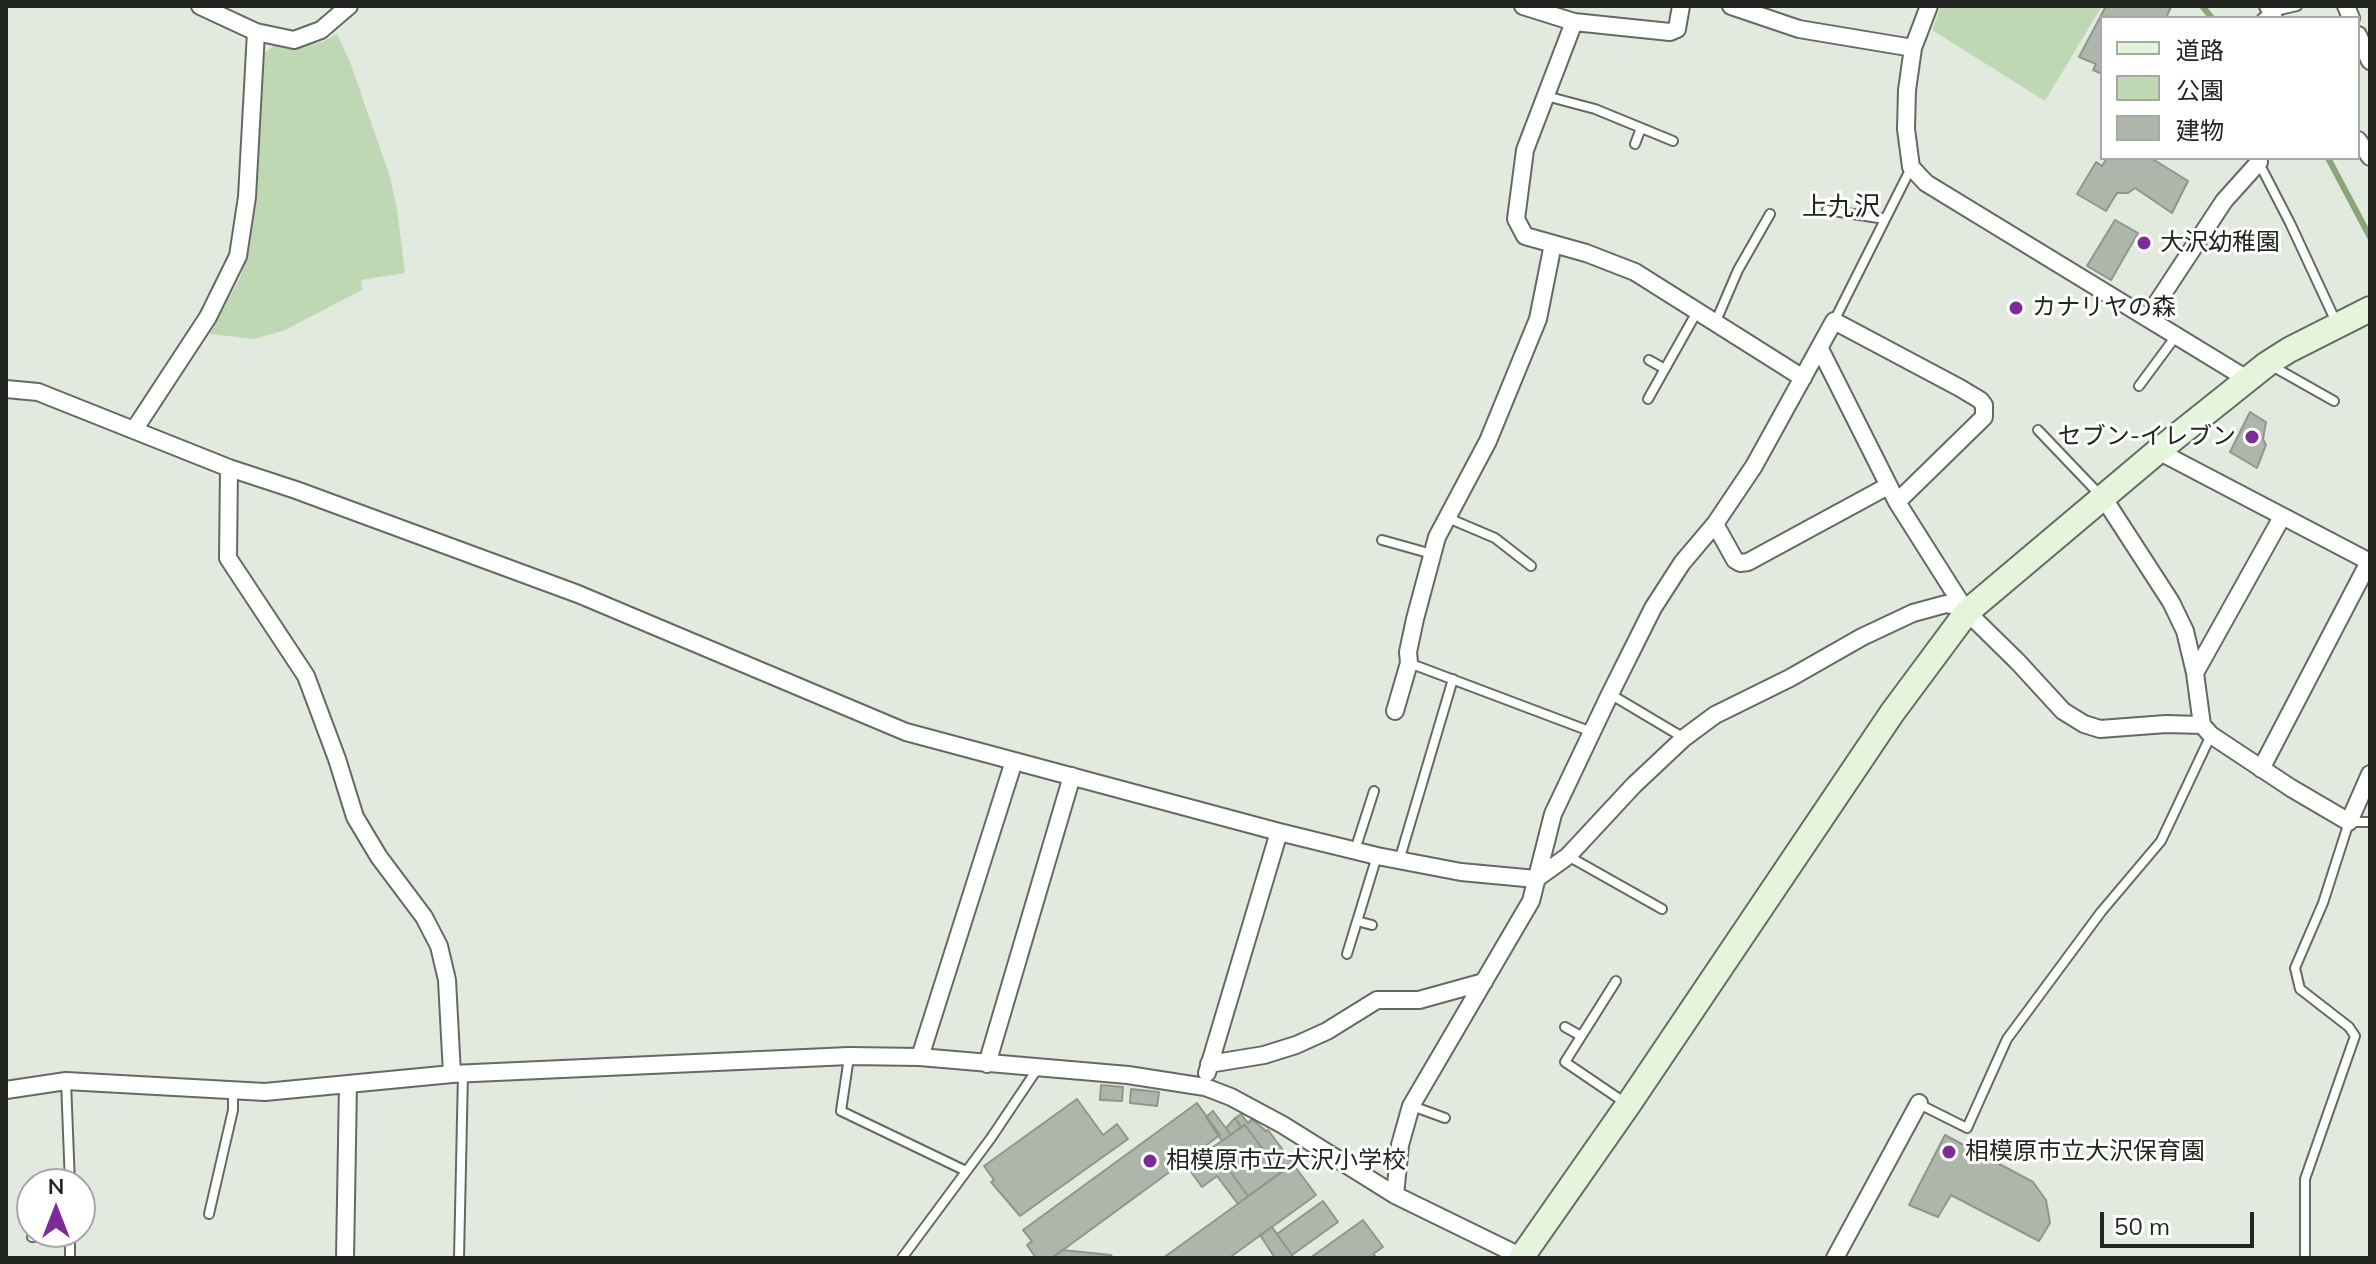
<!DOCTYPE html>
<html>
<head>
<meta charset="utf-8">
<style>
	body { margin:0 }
	#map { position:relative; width:2376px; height:1264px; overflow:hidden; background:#e2e9df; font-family:Mulish,"Noto Sans JP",sans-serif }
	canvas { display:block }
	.frame { position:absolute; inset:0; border:8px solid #232521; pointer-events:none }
	.legend { position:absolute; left:2100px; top:16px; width:260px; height:144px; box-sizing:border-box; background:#fff; border:2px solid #a7a8a6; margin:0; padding:10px 14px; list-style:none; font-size:24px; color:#232521 }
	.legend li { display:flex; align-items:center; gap:16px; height:40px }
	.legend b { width:40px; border:2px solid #a7a8a6 }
	.north { position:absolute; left:16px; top:1168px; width:80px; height:80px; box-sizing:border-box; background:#fff; border:2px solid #a7a8a6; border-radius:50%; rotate:0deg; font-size:22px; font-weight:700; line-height:32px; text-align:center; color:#232521 }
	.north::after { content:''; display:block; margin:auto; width:28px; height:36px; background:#7e2b9a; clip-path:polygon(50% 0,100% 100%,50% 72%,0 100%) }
	.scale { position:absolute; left:2100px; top:1212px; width:154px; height:36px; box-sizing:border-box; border:4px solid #232521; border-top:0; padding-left:10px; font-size:24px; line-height:28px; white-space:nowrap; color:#232521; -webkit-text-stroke:6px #fff; paint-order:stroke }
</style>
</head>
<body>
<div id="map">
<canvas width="2376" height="1264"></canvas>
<div class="frame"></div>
<ul class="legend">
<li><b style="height:10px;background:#e4f5dc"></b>道路</li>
<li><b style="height:22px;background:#bed8b3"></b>公園</li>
<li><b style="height:22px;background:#aeb6ab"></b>建物</li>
</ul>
<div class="north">N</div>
<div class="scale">50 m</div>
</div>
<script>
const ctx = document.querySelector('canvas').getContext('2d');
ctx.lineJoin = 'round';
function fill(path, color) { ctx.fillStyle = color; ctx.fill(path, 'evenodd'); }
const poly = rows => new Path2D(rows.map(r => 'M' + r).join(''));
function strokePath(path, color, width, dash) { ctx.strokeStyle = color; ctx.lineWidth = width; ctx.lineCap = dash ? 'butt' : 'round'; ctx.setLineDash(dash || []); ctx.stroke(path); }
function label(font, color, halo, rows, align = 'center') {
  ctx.font = font + ' Mulish,"Noto Sans JP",sans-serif'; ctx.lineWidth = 6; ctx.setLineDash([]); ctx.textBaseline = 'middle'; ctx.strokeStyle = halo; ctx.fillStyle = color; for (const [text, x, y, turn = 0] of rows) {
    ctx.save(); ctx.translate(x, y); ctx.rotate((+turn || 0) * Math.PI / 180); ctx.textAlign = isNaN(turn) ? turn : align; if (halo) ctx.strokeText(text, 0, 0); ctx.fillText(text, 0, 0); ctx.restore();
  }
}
fill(poly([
	[1941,6,2102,6,2045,101,1932,30],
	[337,34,350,62,390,177,397,209,405,273,361,280,362,290,283,331,253,339,210,334,241,276,250,244,263,54,275,45,298,47,322,42]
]), '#bed8b3');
strokePath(poly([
	[2202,6,2212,18],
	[2328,158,2370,237]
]), '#88a67a', 6);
const building = poly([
	[2106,6,2171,7,2166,18,2102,18,2102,74,2093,70,2096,64,2079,57,2106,6],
	[2107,158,2151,158,2188,181,2172,213,2135,188,2128,193,2117,193,2106,211,2077,194,2096,162,2102,166,2107,158],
	[2115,220,2138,233,2111,280,2087,266,2115,220],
	[2250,412,2266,422,2263,439,2266,445,2257,468,2230,452,2250,412],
	[1101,1085,1123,1087,1122,1101,1100,1100,1101,1085],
	[1131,1089,1159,1092,1157,1106,1130,1103,1131,1089],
	[1077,1099,1103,1135,1117,1124,1128,1139,1020,1216,991,1182,994,1180,984,1166,1077,1099],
	[1197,1103,1220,1135,1052,1258,1036,1258,1027,1245,1032,1241,1023,1230,1197,1103],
	[1213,1111,1231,1135,1222,1141,1206,1117,1213,1111],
	[1241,1114,1248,1123,1252,1119,1266,1131,1268,1130,1292,1162,1279,1171,1245,1125,1241,1127,1235,1118,1241,1114],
	[1235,1118,1241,1127,1231,1135,1226,1128,1235,1118],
	[1245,1125,1280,1173,1248,1196,1213,1147,1245,1125],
	[1945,1135,2033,1182,2046,1200,2050,1223,2039,1241,1951,1195,1938,1217,1909,1205,1945,1135],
	[1195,1152,1207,1167,1220,1157,1248,1196,1238,1204,1217,1176,1202,1187,1183,1161,1195,1152],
	[1293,1164,1316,1195,1272,1227,1229,1258,1163,1258,1293,1164],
	[1323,1201,1338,1222,1292,1255,1277,1234,1323,1201],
	[1363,1220,1383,1247,1373,1254,1376,1257,1310,1258,1363,1220],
	[1272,1227,1292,1255,1294,1258,1275,1258,1260,1235,1272,1227],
	[1062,1250,1111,1255,1113,1258,1052,1258,1062,1250]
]);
fill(building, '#aeb6ab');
strokePath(building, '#8f968c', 2);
const lane = poly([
	[2262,18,2271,12,2297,6],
	[1546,96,1595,109,1673,141],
	[1635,144,1641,128],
	[2259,163,2290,223,2337,324],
	[1827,210,1885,219],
	[1716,321,1738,270,1770,214],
	[1834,321,1911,168],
	[1649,360,1665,369],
	[2272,366,2334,401],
	[2139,386,2176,336],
	[1648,399,1698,310],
	[2038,430,2101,496],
	[1448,518,1495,538,1531,566],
	[1382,540,1432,554],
	[1409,663,1592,732],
	[1610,694,1684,738],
	[1355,850,1374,791],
	[1568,856,1662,909],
	[1399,861,1453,679],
	[1357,921,1372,925],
	[1347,954,1377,856],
	[1616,981,1565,1062,1627,1104],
	[1565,1027,1581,1036],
	[849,1057,841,1111,966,1171],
	[66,1081,70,1184],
	[1919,1104,1967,1128,2007,1039,2101,912,2161,841,2211,735],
	[1412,1106,1445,1118],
	[209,1214,233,1110,233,1091],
	[32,1237,70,1236],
	[70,1258,70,1232],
	[459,1258,463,1073],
	[902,1258,991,1138,1038,1068],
	[2305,1258,2305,1179,2355,1036,2349,1027,2300,989,2295,968,2323,903,2349,822,2370,822]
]);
const street = poly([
	[200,6,256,32,294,40,321,30,349,6],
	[1523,6,1574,22,1670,32,1677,29,1681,6],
	[1731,6,1799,29,1913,48],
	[1929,6,1913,48,1907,90,1906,129,1911,167,1926,183,2247,379],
	[2268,6,2274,18],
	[2346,6,2351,18],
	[1574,22,1525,150,1516,219,1525,236,1586,253,1635,272,1803,378],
	[2358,35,2370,61],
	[2358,140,2370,157],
	[2147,318,2224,201,2259,162],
	[1820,349,1897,502,1966,611],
	[6,389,38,392,229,468,296,490,578,594,906,732,1279,832,1377,856,1461,872,1536,879,1568,856,1634,785,1684,738,1715,715,1790,678,1862,637,1913,613,1946,604,1956,606,1967,612,2018,662,2063,711,2084,724,2100,729,2166,724,2202,725],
	[134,430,208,317,238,256,247,197,256,32],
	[2158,451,2370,562],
	[229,468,228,558,306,676,337,759,355,817,379,857,424,917,439,946,447,980,452,1074],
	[2103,497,2171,602,2185,631,2195,673,2202,725,2211,735,2291,788,2349,822,2370,774],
	[1715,524,1735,560,1740,563,1748,562,1888,486],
	[2195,673,2282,517],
	[1395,711,1409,663,1408,652,1415,619,1437,537,1488,441,1538,319,1553,244],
	[2261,769,2369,562],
	[920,1057,1014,761],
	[987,1064,1072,776],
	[1209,1064,1264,1055,1296,1045,1327,1031,1377,1000,1419,1000,1484,982],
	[1207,1073,1279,832],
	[6,1090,66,1081,265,1092,452,1074,849,1056,920,1057,1128,1075,1205,1087,1231,1097,1283,1125,1395,1195,1524,1258],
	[1395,1195,1400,1145,1411,1106,1531,901,1553,814,1610,694,1653,608,1682,563,1715,524,1754,466,1834,321,1960,388,1980,400,1984,405,1984,417,1897,502],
	[345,1258,348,1084],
	[1835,1258,1919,1103]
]);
const secondary = poly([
	[1521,1258,1628,1105,1892,713,1967,612,2158,451,2267,364,2289,350,2370,309]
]);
strokePath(lane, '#646a61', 12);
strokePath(street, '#646a61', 20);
strokePath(secondary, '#646a61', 28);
strokePath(lane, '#fff', 8);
strokePath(street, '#fff', 16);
strokePath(secondary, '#e4f5dc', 24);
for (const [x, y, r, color] of [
	[2144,243,8,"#7e2b9a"],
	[2016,308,8,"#7e2b9a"],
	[2252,437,8,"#7e2b9a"],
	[1949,1152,8,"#7e2b9a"],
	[1150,1161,8,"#7e2b9a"]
]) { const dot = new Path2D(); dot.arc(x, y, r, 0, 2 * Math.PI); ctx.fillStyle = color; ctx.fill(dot); strokePath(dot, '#fff', 3); }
label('24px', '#232521', '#fff', [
	["大沢幼稚園",2160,243],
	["カナリヤの森",2032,308],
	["セブン-イレブン",2236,437,"right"],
	["相模原市立大沢保育園",1965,1152],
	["相模原市立大沢小学校",1166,1161]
], 'left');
label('26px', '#232521', '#fff', [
	["上九沢",1841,207]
]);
</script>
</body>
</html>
